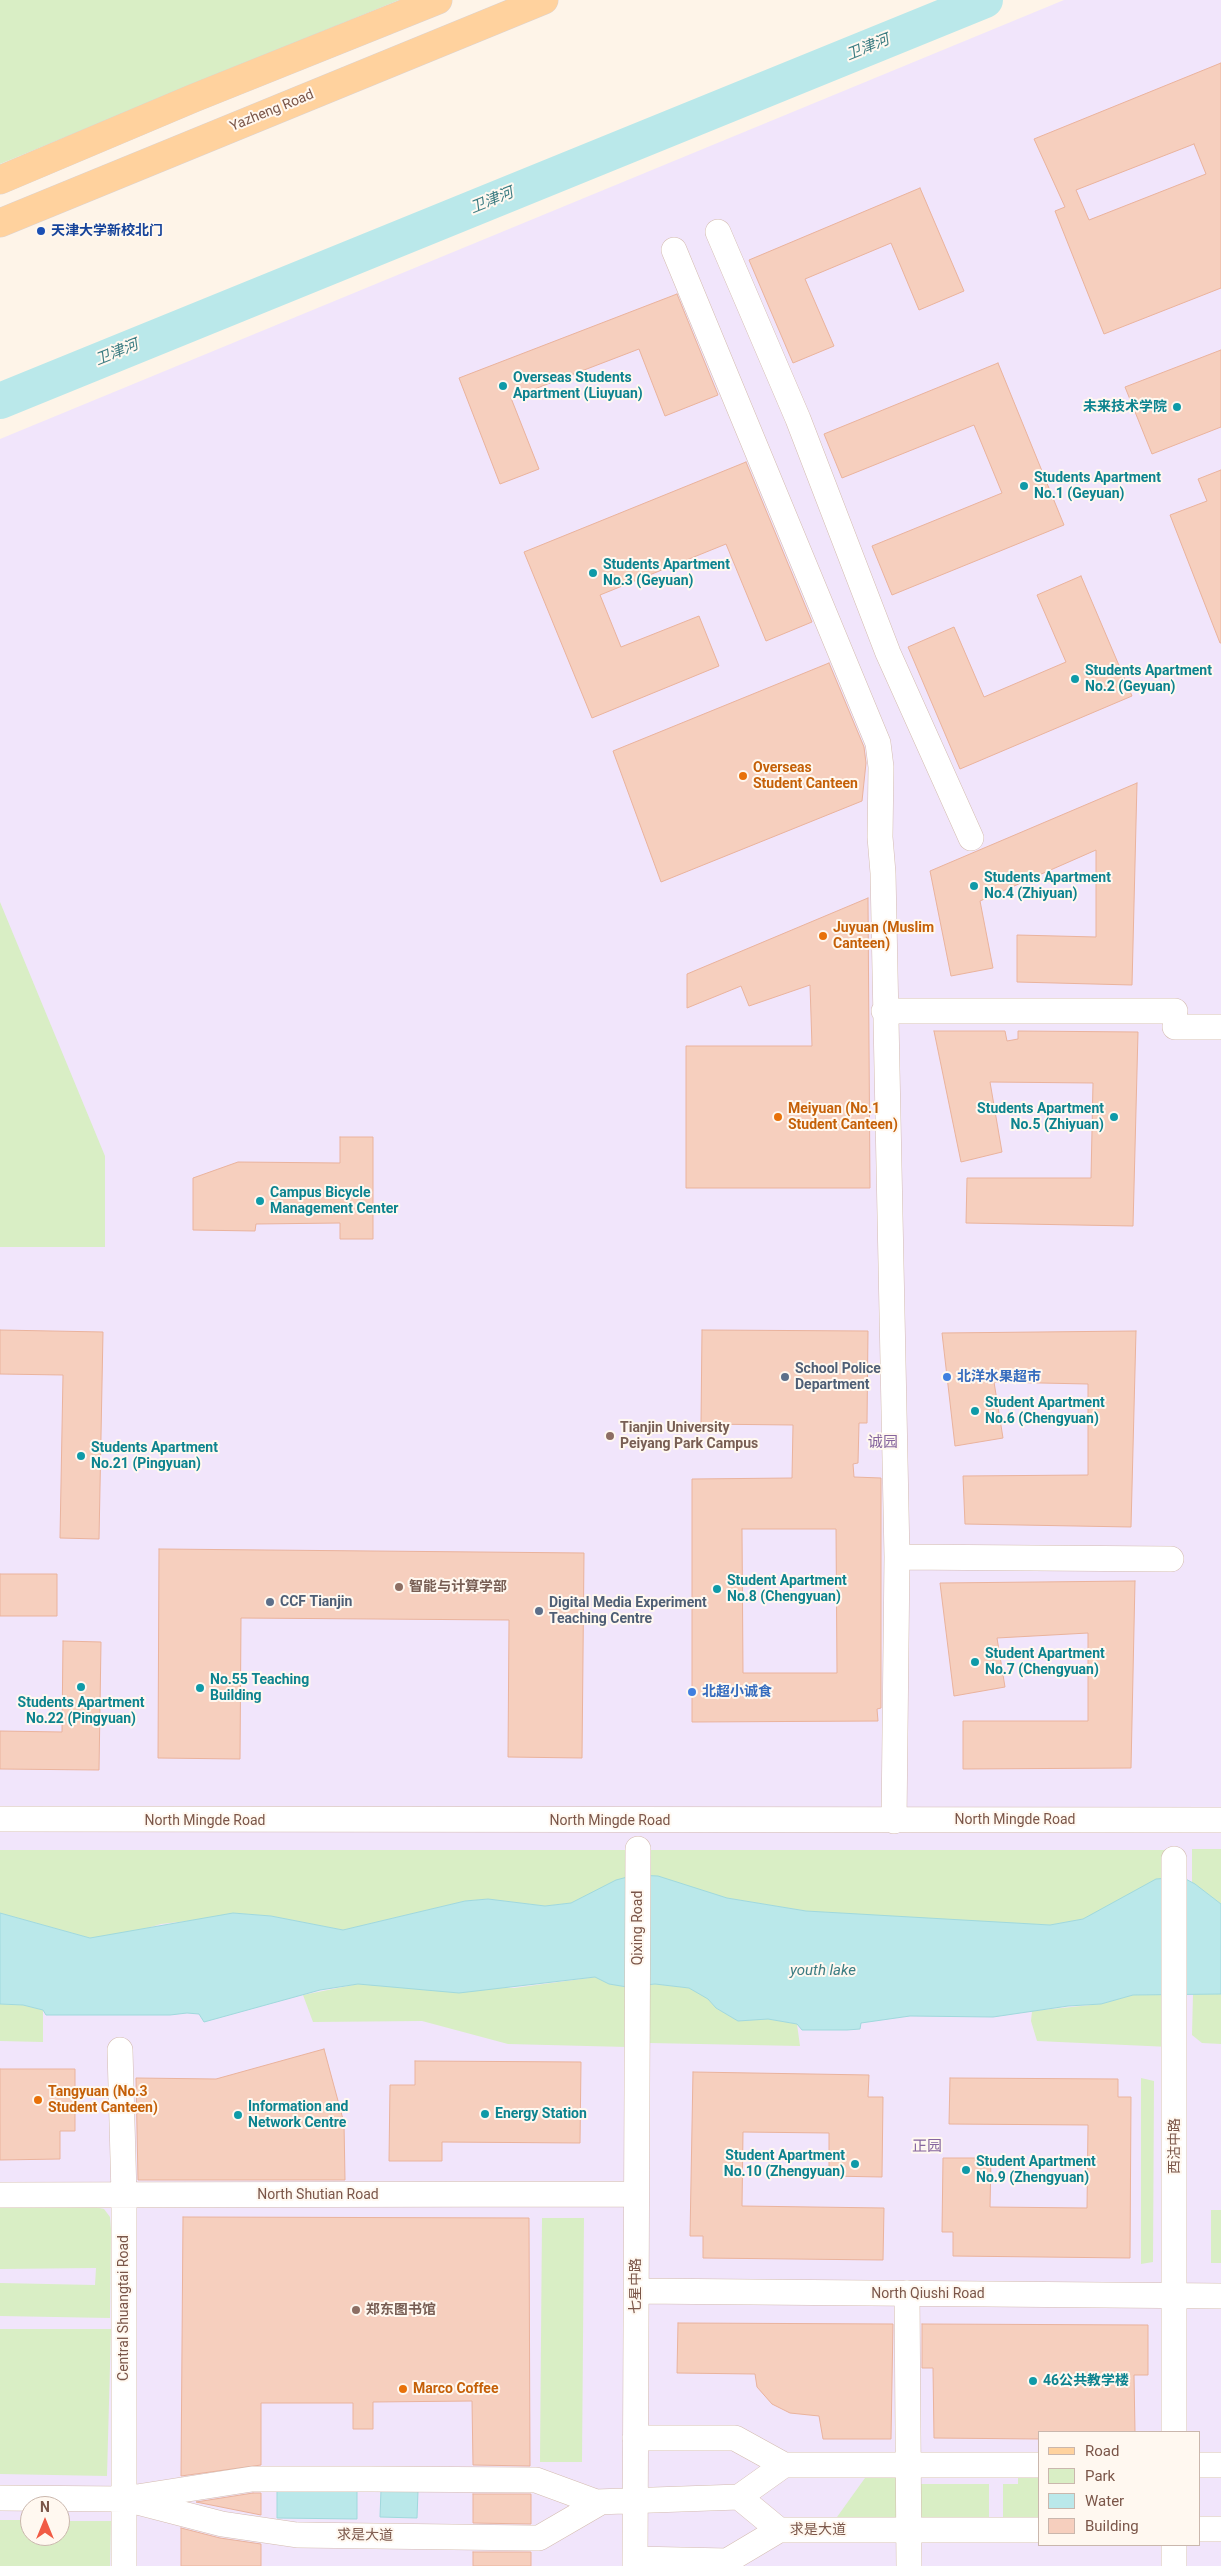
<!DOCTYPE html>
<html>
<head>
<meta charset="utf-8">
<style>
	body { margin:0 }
	#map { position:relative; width:1221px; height:2566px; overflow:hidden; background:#fef4e8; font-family:Roboto,sans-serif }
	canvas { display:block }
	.legend { position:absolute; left:1038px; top:2431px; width:162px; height:115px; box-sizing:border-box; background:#fff8f0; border:1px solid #cab7ad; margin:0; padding:6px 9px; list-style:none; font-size:15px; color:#7b5649 }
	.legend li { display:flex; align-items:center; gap:10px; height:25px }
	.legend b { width:25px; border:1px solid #cab7ad }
	.north { position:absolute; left:20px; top:2496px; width:50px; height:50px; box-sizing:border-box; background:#fff8f0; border:1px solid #cab7ad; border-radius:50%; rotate:0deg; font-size:14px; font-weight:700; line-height:20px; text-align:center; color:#7b5649 }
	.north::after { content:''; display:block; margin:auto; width:18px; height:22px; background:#f15b45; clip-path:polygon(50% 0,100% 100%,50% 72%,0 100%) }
</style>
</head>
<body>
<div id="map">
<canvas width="1221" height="2566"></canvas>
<ul class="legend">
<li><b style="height:6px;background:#ffd29e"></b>Road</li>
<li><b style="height:14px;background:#d9eec5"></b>Park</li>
<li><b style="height:14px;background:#bae8ea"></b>Water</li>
<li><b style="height:14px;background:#f6cfbe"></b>Building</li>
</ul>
<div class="north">N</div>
</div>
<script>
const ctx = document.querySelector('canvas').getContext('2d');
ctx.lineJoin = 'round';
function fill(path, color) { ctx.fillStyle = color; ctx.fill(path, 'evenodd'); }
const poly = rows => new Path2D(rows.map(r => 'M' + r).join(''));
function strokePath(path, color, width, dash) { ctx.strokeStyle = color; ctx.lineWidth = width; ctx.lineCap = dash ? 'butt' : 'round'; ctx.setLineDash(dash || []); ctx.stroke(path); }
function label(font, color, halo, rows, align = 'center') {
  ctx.font = font + ' Roboto,"Noto Sans SC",sans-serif'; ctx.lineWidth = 4; ctx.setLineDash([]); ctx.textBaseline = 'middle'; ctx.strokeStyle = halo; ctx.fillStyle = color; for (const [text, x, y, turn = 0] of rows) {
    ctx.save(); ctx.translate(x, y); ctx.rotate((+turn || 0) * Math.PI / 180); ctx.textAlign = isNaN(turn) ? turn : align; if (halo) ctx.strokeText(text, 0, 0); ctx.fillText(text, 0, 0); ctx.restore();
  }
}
fill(poly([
	[1064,0,1221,0,1221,2566,0,2566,0,439],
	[1040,2432,1200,2432,1200,2545,1040,2545],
	[30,2506,60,2506,60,2536,30,2536]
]), '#f1e5fb');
fill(poly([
	[0,0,399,0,0,164],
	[0,902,105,1156,105,1247,0,1247],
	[1192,1849,1221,1849,1221,1904,1192,1882],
	[0,1850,626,1850,627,1860,625,1878,571,1903,545,1906,488,1899,465,1901,343,1930,271,1916,233,1913,224,1917,161,1924,134,1932,90,1938,0,1913],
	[651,1850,1169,1850,1168,1878,1083,1919,1050,1925,934,1920,806,1911,727,1898,651,1876],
	[596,1977,609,1984,627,1987,627,2047,508,2044,422,2021,313,2022,303,1995,358,1984,514,1988],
	[655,1984,689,1988,707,1998,716,2008,738,2021,768,2019,797,2024,800,2046,649,2043,650,1985],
	[1216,1992,1221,1994,1221,2044,1202,2043,1192,2035,1193,1993],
	[1171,1994,1170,2047,1037,2041,1031,2021,1032,2011,1101,2004,1133,1995],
	[0,2004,23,2005,43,2010,43,2042,0,2041],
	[1141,2078,1154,2081,1153,2262,1141,2264],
	[0,2207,95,2207,104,2209,110,2217,111,2229,110,2318,0,2316,0,2283,95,2285,96,2268,0,2269],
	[1211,2210,1221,2210,1221,2263,1211,2263],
	[542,2218,584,2218,582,2462,540,2462],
	[0,2329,111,2329,107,2476,0,2474],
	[1018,2470,1040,2470,1040,2525,1003,2525,1003,2484,1018,2484],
	[870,2471,900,2471,899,2526,832,2524],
	[919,2484,989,2484,989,2525,919,2523],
	[0,2520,30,2520,30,2536,60,2536,60,2521,111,2521,110,2566,0,2566]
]), '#d9eec5');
const water = poly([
	[635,1875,658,1876,727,1898,806,1911,1050,1925,1083,1919,1156,1879,1182,1877,1195,1884,1221,1904,1221,1994,1133,1995,1101,2004,1068,2006,993,2017,910,2016,861,2023,860,2029,847,2030,802,2030,797,2024,768,2019,738,2021,716,2008,708,1999,689,1988,655,1984,627,1987,609,1984,595,1977,459,1993,358,1984,320,1990,204,2022,199,2014,187,2013,170,2015,46,2015,43,2010,23,2005,0,2004,0,1913,90,1938,233,1913,271,1916,343,1930,465,1901,488,1899,545,1906,571,1903,616,1880,635,1875],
	[277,2488,357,2489,357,2519,277,2518,277,2488],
	[381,2490,418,2491,417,2518,380,2517,381,2490]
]);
fill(water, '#bae8ea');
strokePath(water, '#a0d9dd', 1);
strokePath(poly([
	[0,401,985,0]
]), '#bae8ea', 36);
const building = poly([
	[1221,63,1221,288,1104,334,1055,211,1065,207,1034,139,1221,63],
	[1194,144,1206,174,1089,220,1076,190,1194,144],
	[920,188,964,291,919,310,891,243,805,279,834,346,793,363,749,260,920,188],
	[677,294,718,395,665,416,639,349,511,398,539,469,500,484,459,378,677,294],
	[1221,350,1221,427,1152,454,1125,387,1221,350],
	[998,363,1064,525,892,595,872,546,1002,493,974,425,842,478,824,434,998,363],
	[746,462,812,622,766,641,726,544,600,595,621,647,699,616,719,666,592,718,524,552,746,462],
	[1221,470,1221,643,1220,643,1170,515,1207,501,1198,479,1221,470],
	[1081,576,1132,696,960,769,908,647,954,627,984,697,1066,662,1037,595,1081,576],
	[829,663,864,747,866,763,862,801,661,882,613,751,829,663],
	[1137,783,1132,985,1017,982,1017,935,1096,937,1096,850,980,901,993,968,951,976,930,871,1137,783],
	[868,898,870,1188,686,1188,686,1046,812,1046,810,985,749,1006,741,986,687,1008,687,974,868,898],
	[934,1031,1005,1031,1007,1041,1018,1039,1018,1031,1138,1032,1133,1226,966,1223,967,1178,1091,1178,1093,1083,990,1082,1002,1152,961,1162,934,1031],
	[340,1137,373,1137,373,1239,340,1239,340,1223,256,1224,255,1231,193,1230,193,1178,238,1162,340,1163,340,1137],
	[0,1330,103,1332,99,1539,60,1538,63,1375,0,1374,0,1330],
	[702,1330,868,1331,867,1423,859,1423,858,1463,853,1464,854,1477,881,1478,881,1708,877,1709,878,1721,692,1722,692,1479,792,1478,793,1425,701,1424,702,1330],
	[742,1529,836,1529,837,1673,743,1673,742,1529],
	[1136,1331,1131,1527,965,1524,963,1476,1088,1475,1088,1384,994,1382,1003,1438,955,1446,942,1333,1136,1331],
	[159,1549,584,1553,582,1758,508,1757,509,1620,241,1618,240,1759,158,1758,159,1549],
	[0,1574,57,1574,57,1616,0,1616,0,1574],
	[1135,1581,1131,1768,963,1769,963,1721,1088,1721,1088,1633,997,1638,1005,1687,954,1696,940,1583,1135,1581],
	[63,1641,101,1642,99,1770,0,1769,0,1731,62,1732,63,1641],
	[324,2049,344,2123,345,2180,138,2180,136,2078,216,2079,324,2049],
	[415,2061,581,2062,580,2143,442,2142,442,2161,389,2161,390,2085,415,2085,415,2061],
	[0,2069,75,2069,75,2131,60,2131,60,2159,0,2160,0,2069],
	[693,2072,869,2075,868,2097,883,2097,882,2177,829,2176,829,2133,743,2132,742,2206,884,2208,883,2260,703,2258,703,2236,690,2236,693,2072],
	[950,2078,1118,2079,1118,2097,1131,2097,1130,2258,953,2256,953,2232,942,2232,943,2158,991,2158,990,2207,1087,2208,1088,2125,949,2124,950,2078],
	[183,2217,529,2218,530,2466,473,2465,472,2401,373,2402,373,2429,353,2429,353,2403,261,2403,261,2465,181,2476,183,2217],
	[678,2323,893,2324,891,2439,823,2439,819,2416,790,2413,772,2404,757,2387,755,2374,677,2373,678,2323],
	[922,2324,1148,2325,1148,2375,1134,2375,1135,2432,1040,2432,1040,2439,934,2438,933,2368,922,2368,922,2324],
	[253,2493,261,2493,261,2515,196,2502,253,2493],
	[473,2494,531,2494,531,2524,473,2523,473,2494],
	[181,2528,220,2538,261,2544,261,2566,181,2566,181,2528],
	[473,2552,531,2552,531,2566,473,2566,473,2552]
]);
fill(building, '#f6cfbe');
strokePath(building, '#eab39d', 1);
const minor = poly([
	[718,232,798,419,888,653,971,838],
	[674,250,878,743,881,767,880,837,883,873,897,1557,894,1821],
	[884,1011,1175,1011],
	[1175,1027,1221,1027],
	[897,1557,1171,1559],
	[0,1819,1221,1820],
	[1174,1859,1174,2432],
	[120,2050,124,2195,124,2566],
	[0,2195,636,2194],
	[636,2291,1221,2296],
	[907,2293,909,2566],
	[635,2438,735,2438,784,2465],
	[1200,2465,1221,2465],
	[739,2497,779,2530,1040,2530],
	[739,2497,784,2465,1040,2465],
	[0,2498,124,2499,252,2479,371,2479,536,2480,596,2502,739,2497],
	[133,2501,222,2524,297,2535,531,2538,539,2538,601,2502],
	[1200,2529,1221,2529],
	[1174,2545,1174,2566],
	[635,2559,727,2561,779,2530],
	[635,2566,638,1849]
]);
const major = poly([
	[0,180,194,98,438,0],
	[0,223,544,0]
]);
strokePath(minor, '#d4bcaf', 26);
strokePath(major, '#ddd3d0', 29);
strokePath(minor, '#fff', 25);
strokePath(major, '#ffd29e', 28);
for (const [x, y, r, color] of [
	[41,231,5,"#1a4fb4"],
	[503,386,5,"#0f9aa8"],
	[1177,407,5,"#0f9aa8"],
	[1024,486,5,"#0f9aa8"],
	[593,573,5,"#0f9aa8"],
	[1075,679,5,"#0f9aa8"],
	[743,776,5,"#e8710a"],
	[974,886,5,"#0f9aa8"],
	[823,936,5,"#e8710a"],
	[778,1117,5,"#e8710a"],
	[1114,1117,5,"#0f9aa8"],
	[260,1201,5,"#0f9aa8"],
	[785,1377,5,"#5c6f8a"],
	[947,1377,5,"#3f7fe0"],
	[975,1411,5,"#0f9aa8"],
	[610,1436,5,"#8d6e63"],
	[81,1456,5,"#0f9aa8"],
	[399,1587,5,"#8d6e63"],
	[717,1589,5,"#0f9aa8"],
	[270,1602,5,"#5c6f8a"],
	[539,1611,5,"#5c6f8a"],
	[975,1662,5,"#0f9aa8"],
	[81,1687,5,"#0f9aa8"],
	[200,1688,5,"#0f9aa8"],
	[692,1692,5,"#3f7fe0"],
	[38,2100,5,"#e8710a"],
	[485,2114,5,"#0f9aa8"],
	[238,2115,5,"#0f9aa8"],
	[855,2164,5,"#0f9aa8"],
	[966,2170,5,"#0f9aa8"],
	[356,2310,5,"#8d6e63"],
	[1033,2381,5,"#0f9aa8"],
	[403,2389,5,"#e8710a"]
]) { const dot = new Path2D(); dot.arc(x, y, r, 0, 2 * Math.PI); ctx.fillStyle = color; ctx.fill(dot); strokePath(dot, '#fff8f0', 2); }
label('14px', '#7b5649', '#fff8f0', [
	["Yazheng Road",272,111,-22],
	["North Mingde Road",1015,1820],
	["North Mingde Road",205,1821],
	["North Mingde Road",610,1821],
	["Qixing Road",638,1928,-90],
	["西沽中路",1175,2146,-90],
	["North Shutian Road",318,2195],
	["七星中路",636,2286,-90],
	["North Qiushi Road",928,2294],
	["Central Shuangtai Road",124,2308,-90],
	["求是大道",818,2530],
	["求是大道",365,2536,1]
]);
label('bold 14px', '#164399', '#fff8f0', [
	["天津大学新校北门",51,231]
], 'left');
label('bold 14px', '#0d838f', '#fff8f0', [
	["Overseas Students",513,378],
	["Apartment (Liuyuan)",513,394],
	["未来技术学院",1167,407,"right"],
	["Students Apartment",1034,478],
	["No.1 (Geyuan)",1034,494],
	["Students Apartment",603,565],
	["No.3 (Geyuan)",603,581],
	["Students Apartment",1085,671],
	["No.2 (Geyuan)",1085,687],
	["Students Apartment",984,878],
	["No.4 (Zhiyuan)",984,894],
	["Students Apartment",1104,1109,"right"],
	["No.5 (Zhiyuan)",1104,1125,"right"],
	["Campus Bicycle",270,1193],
	["Management Center",270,1209],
	["Student Apartment",985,1403],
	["No.6 (Chengyuan)",985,1419],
	["Students Apartment",91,1448],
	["No.21 (Pingyuan)",91,1464],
	["Student Apartment",727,1581],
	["No.8 (Chengyuan)",727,1597],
	["Student Apartment",985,1654],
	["No.7 (Chengyuan)",985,1670],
	["No.55 Teaching",210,1680],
	["Building",210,1696],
	["Students Apartment",81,1703,"center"],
	["No.22 (Pingyuan)",81,1719,"center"],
	["Information and",248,2107],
	["Network Centre",248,2123],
	["Energy Station",495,2114],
	["Student Apartment",845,2156,"right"],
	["No.10 (Zhengyuan)",845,2172,"right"],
	["Student Apartment",976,2162],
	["No.9 (Zhengyuan)",976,2178],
	["46公共教学楼",1043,2381]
], 'left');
label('bold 14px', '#c56008', '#fff8f0', [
	["Overseas",753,768],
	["Student Canteen",753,784],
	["Juyuan (Muslim",833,928],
	["Canteen)",833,944],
	["Meiyuan (No.1",788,1109],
	["Student Canteen)",788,1125],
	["Tangyuan (No.3",48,2092],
	["Student Canteen)",48,2108],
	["Marco Coffee",413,2389]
], 'left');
label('bold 14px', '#4e5e75', '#fff8f0', [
	["School Police",795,1369],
	["Department",795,1385],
	["CCF Tianjin",280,1602],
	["Digital Media Experiment",549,1603],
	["Teaching Centre",549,1619]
], 'left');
label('bold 14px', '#366cbe', '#fff8f0', [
	["北洋水果超市",957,1377],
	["北超小诚食",702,1692]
], 'left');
label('bold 14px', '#785e54', '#fff8f0', [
	["Tianjin University",620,1428],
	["Peiyang Park Campus",620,1444],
	["智能与计算学部",409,1587],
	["郑东图书馆",366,2310]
], 'left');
label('italic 15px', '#3b7c82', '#fff8f0', [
	["卫津河",868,48,-22],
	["卫津河",492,201,-22],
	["卫津河",117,353,-22],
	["youth lake",823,1971]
]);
label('15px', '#86659e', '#fff8f0', [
	["诚园",883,1443],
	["正园",927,2147]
]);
</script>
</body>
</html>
